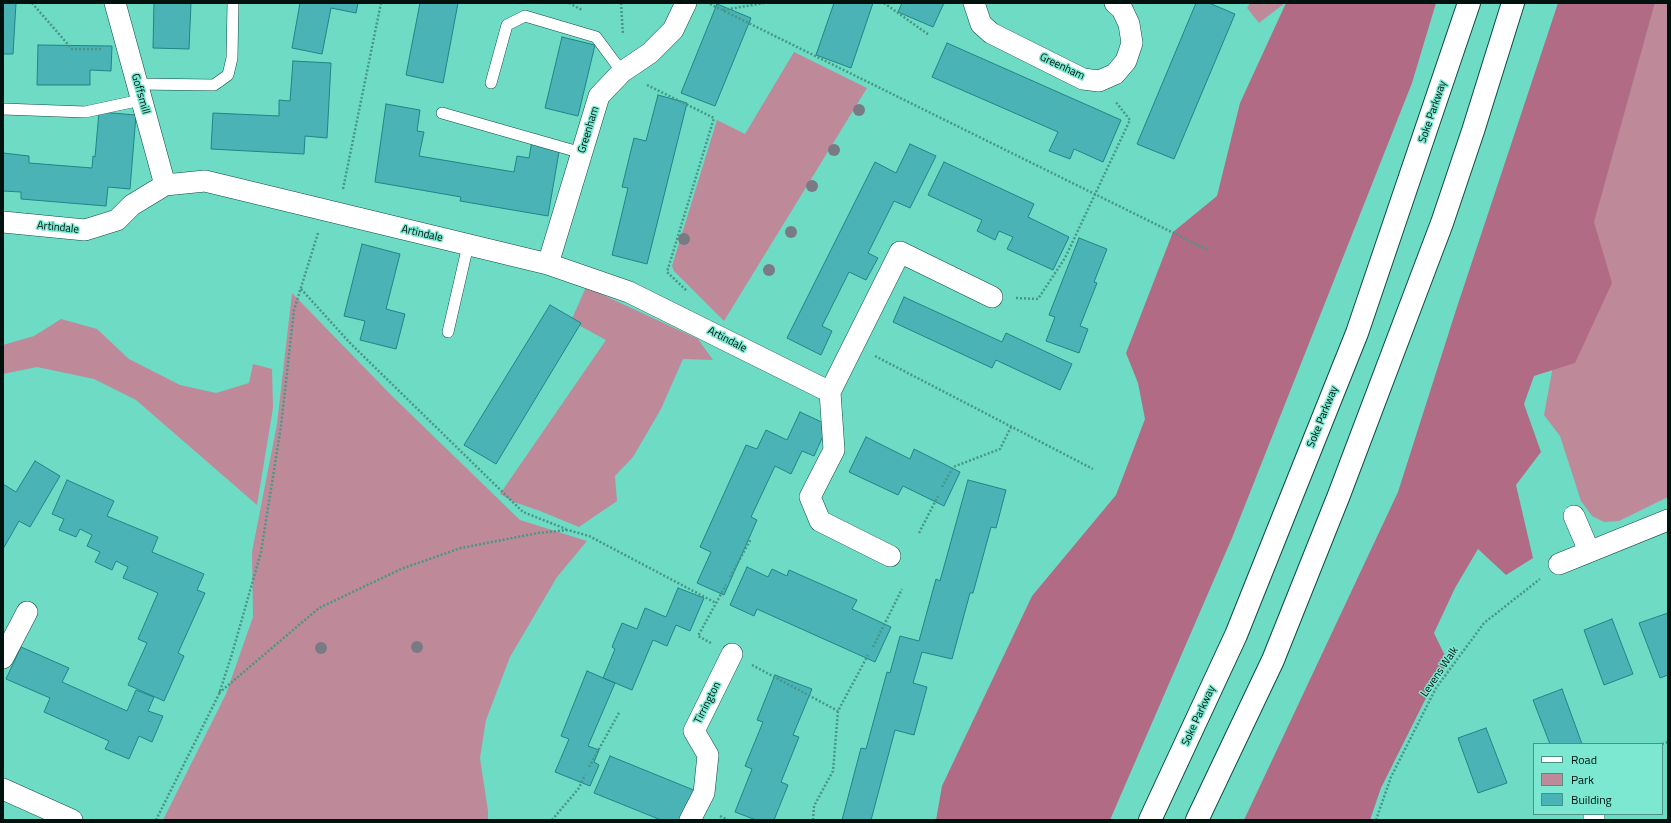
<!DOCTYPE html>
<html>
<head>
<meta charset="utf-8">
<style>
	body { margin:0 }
	#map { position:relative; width:1671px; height:823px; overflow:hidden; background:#6edbc4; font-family:"Titillium Web",sans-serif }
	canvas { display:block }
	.frame { position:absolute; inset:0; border:4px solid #00120d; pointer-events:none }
	.legend { position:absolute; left:1533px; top:743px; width:130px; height:72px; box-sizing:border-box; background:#7ce8d1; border:1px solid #4a9283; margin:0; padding:5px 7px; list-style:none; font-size:12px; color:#00120d }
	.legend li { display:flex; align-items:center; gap:8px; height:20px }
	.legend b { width:20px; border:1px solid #4a9283 }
</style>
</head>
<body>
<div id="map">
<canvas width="1671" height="823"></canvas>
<div class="frame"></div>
<ul class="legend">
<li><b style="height:5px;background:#fff"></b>Road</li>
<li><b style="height:11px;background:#be8a9a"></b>Park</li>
<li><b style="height:11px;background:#4ab3b6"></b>Building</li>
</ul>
</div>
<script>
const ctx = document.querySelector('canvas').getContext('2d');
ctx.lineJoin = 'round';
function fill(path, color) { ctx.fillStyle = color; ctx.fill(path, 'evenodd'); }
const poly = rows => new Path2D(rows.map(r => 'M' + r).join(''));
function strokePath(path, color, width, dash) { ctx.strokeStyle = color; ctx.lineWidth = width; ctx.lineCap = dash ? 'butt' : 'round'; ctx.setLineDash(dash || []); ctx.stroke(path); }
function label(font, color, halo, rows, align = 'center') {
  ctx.font = font + ' "Titillium Web",sans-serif'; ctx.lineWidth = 3; ctx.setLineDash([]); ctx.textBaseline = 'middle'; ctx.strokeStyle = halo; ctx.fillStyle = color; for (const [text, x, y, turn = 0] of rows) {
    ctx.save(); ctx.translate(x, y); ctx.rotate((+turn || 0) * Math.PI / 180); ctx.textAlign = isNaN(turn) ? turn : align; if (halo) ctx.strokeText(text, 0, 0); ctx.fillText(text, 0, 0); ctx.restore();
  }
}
fill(poly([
	[1250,3,1285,3,1259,23,1247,8],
	[1655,3,1668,3,1668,497,1619,521,1604,522,1592,516,1581,501,1560,436,1544,415,1553,366],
	[794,52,867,88,724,321,674,271,672,266,717,120,745,134],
	[586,287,698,339,713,360,683,359,661,409,633,457,615,476,617,501,579,527,540,511,514,502,500,494,606,340,571,321],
	[292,293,391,395,520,520,587,541,557,577,510,657,486,720,480,758,488,811,488,820,163,820,226,694,253,617,252,552,277,424],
	[61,319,97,329,129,359,180,385,216,393,249,383,253,364,272,369,273,408,257,505,136,400,94,379,37,367,3,374,3,345,34,336]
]), '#be8a9a');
fill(poly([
	[1286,3,1436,3,1412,83,1232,538,1110,820,936,820,942,786,1032,596,1116,495,1145,419,1138,383,1126,353,1173,232,1217,196,1240,103],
	[1558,3,1655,3,1594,222,1612,283,1575,363,1534,376,1524,404,1541,452,1516,485,1533,558,1506,575,1478,549,1455,588,1434,633,1448,662,1429,692,1381,788,1370,820,1244,820,1398,492,1456,310]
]), '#b26b84');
const building = poly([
	[3,3,16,3,13,54,3,54,3,3],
	[154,3,191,3,189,49,153,48,154,3],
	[300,3,358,3,356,13,331,8,322,54,292,48,300,3],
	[420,3,458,3,443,83,406,75,420,3],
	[834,3,873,3,851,68,816,55,834,3],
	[902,3,944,3,933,27,898,12,902,3],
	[1196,3,1209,3,1235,14,1174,159,1137,144,1196,3],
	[717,4,751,18,715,106,681,93,717,4],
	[562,37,595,45,578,116,545,108,562,37],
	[947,43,1121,120,1103,162,1074,149,1070,159,1049,151,1058,132,932,77,947,43],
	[38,45,112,46,111,71,90,70,90,85,37,85,38,45],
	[293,61,331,63,327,138,305,136,304,154,211,149,213,113,279,116,279,100,290,101,293,61],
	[658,95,687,103,647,264,612,255,628,188,622,187,634,138,646,141,658,95],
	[386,104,420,110,417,131,424,132,419,156,514,172,517,156,529,158,532,141,560,146,548,216,460,201,461,197,375,182,386,104],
	[99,112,136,115,130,189,108,187,106,206,21,199,21,192,3,191,3,153,29,156,29,163,92,168,93,156,95,157,99,112],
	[910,144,936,156,910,208,894,201,868,253,878,258,866,280,849,272,822,326,832,331,821,355,787,338,875,162,896,173,910,144],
	[944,162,1034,204,1028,217,1069,237,1053,270,1007,249,1013,237,999,231,995,240,977,231,982,220,928,195,944,162],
	[1079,238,1107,249,1094,282,1097,283,1080,326,1088,329,1079,353,1046,341,1055,317,1049,315,1079,238],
	[362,244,400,254,386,309,405,314,396,349,360,340,365,321,344,316,362,244],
	[904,297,1002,342,1006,333,1072,364,1060,390,996,360,992,368,893,322,904,297],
	[550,305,581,323,496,464,464,445,550,305],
	[800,412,828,425,814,456,802,451,791,474,775,466,751,517,757,520,724,595,697,583,711,552,700,547,746,445,757,449,766,430,787,440,800,412],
	[866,437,910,459,914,449,960,472,944,506,903,486,898,495,849,472,866,437],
	[35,461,60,476,30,527,19,521,3,549,3,484,16,492,35,461],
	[67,480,114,501,107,516,158,537,152,552,204,574,197,590,205,593,178,653,184,656,164,701,128,685,147,643,138,639,158,593,123,578,128,567,116,561,112,570,95,562,100,552,87,546,92,535,80,529,76,537,59,530,64,519,52,514,67,480],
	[968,480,1006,490,996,528,991,527,973,593,970,593,952,659,922,652,913,683,927,687,914,735,895,730,871,820,842,820,861,748,866,749,887,672,890,673,900,636,919,641,936,579,940,581,968,480],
	[747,567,768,577,772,569,787,576,789,570,857,600,852,609,891,627,875,662,757,609,754,616,730,605,747,567],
	[678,588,704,598,690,631,676,625,667,646,653,640,632,690,603,678,615,649,612,647,622,623,637,629,645,608,666,617,678,588],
	[1668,613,1668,675,1660,678,1639,623,1668,613],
	[1612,619,1633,674,1604,685,1584,630,1612,619],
	[21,647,69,668,62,682,127,711,136,690,154,697,148,711,163,716,152,742,139,736,129,759,105,749,109,741,44,712,50,698,6,679,21,647],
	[587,671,615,683,588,746,599,750,594,762,599,765,590,786,555,772,569,739,561,736,587,671],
	[775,675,812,689,793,735,799,737,781,782,788,785,774,820,756,820,735,812,752,769,745,766,763,722,757,720,775,675],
	[1562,689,1582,744,1550,744,1533,700,1562,689],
	[1486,728,1507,783,1478,793,1458,738,1486,728],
	[610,756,696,791,684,820,661,820,594,793,610,756]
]);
fill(building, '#4ab3b6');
strokePath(building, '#228386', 1);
const service = poly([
	[491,83,507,25,525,16,596,37,622,72],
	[137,84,214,85,228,75,232,58,233,3],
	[3,109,85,112,141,100],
	[442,113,582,153],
	[448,332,468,245]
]);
const minor = poly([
	[115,3,165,185],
	[974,3,981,24,991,33,1083,79,1099,81,1115,74,1126,61,1132,43,1129,24,1122,9,1115,3],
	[3,222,85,230,117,220,132,205,165,185,205,181,548,264,629,292,830,392],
	[548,264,599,96,622,72,650,53,673,30,686,3],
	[1574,516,1589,551],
	[890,556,820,521,810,497,834,450,830,392,900,252,992,297],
	[1559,564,1668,520],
	[3,658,27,612],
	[3,789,72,820],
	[1594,814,1594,820],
	[690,820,704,793,708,755,694,731,732,654]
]);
const trunk = poly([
	[1150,820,1236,635,1357,333,1469,3],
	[1197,820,1273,660,1339,495,1442,223,1473,131,1513,3]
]);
strokePath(service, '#0c4c41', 12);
strokePath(minor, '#0c4c41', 22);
strokePath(trunk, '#0c4c41', 24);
strokePath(poly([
	[32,3,72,49,103,49],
	[569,3,582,10],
	[621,3,623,35],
	[884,3,929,35],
	[710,4,1208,250],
	[723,10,764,3],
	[647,85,714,118,667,272,687,291],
	[343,189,381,3],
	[301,289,351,344,523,512,566,529],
	[1016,298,1038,299,1065,258,1130,120,1115,101],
	[875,356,1093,469],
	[942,487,953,467,1000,449,1011,427],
	[919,533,938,496],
	[730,577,751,539],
	[711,643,698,636,726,585],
	[873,647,902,589],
	[752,665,838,711],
	[219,693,319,608,401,569,461,548,538,533,568,530,589,536,716,603],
	[1662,744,1668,742],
	[589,767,620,711],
	[720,816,728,820],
	[156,820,219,694,232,654,261,552,281,426,294,310,318,233],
	[552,820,579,788,585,775],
	[813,820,814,806,833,771,838,711,868,655],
	[1376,820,1391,777,1436,688,1484,623,1540,579]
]), '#489685', 2.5, [2, 2]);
strokePath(service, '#fff', 11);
strokePath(minor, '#fff', 21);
strokePath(trunk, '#fff', 22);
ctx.fillStyle = '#797a84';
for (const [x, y] of [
	[859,110],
	[834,150],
	[812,186],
	[791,232],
	[684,239],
	[769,270],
	[417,647],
	[321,648]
]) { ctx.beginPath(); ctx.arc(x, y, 6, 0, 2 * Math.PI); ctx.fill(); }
label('11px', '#00120d', '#7ce8d1', [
	["Greenham",1062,67,25],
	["Goffsmill",140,94,74],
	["Soke Parkway",1433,112,-71],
	["Greenham",589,130,-73],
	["Artindale",58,228,6],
	["Artindale",422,234,13],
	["Artindale",727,340,27],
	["Soke Parkway",1323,417,-68],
	["Levens Walk",1440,672,-56],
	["Tirrington",708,703,-63],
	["Soke Parkway",1199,716,-65]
]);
</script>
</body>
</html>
